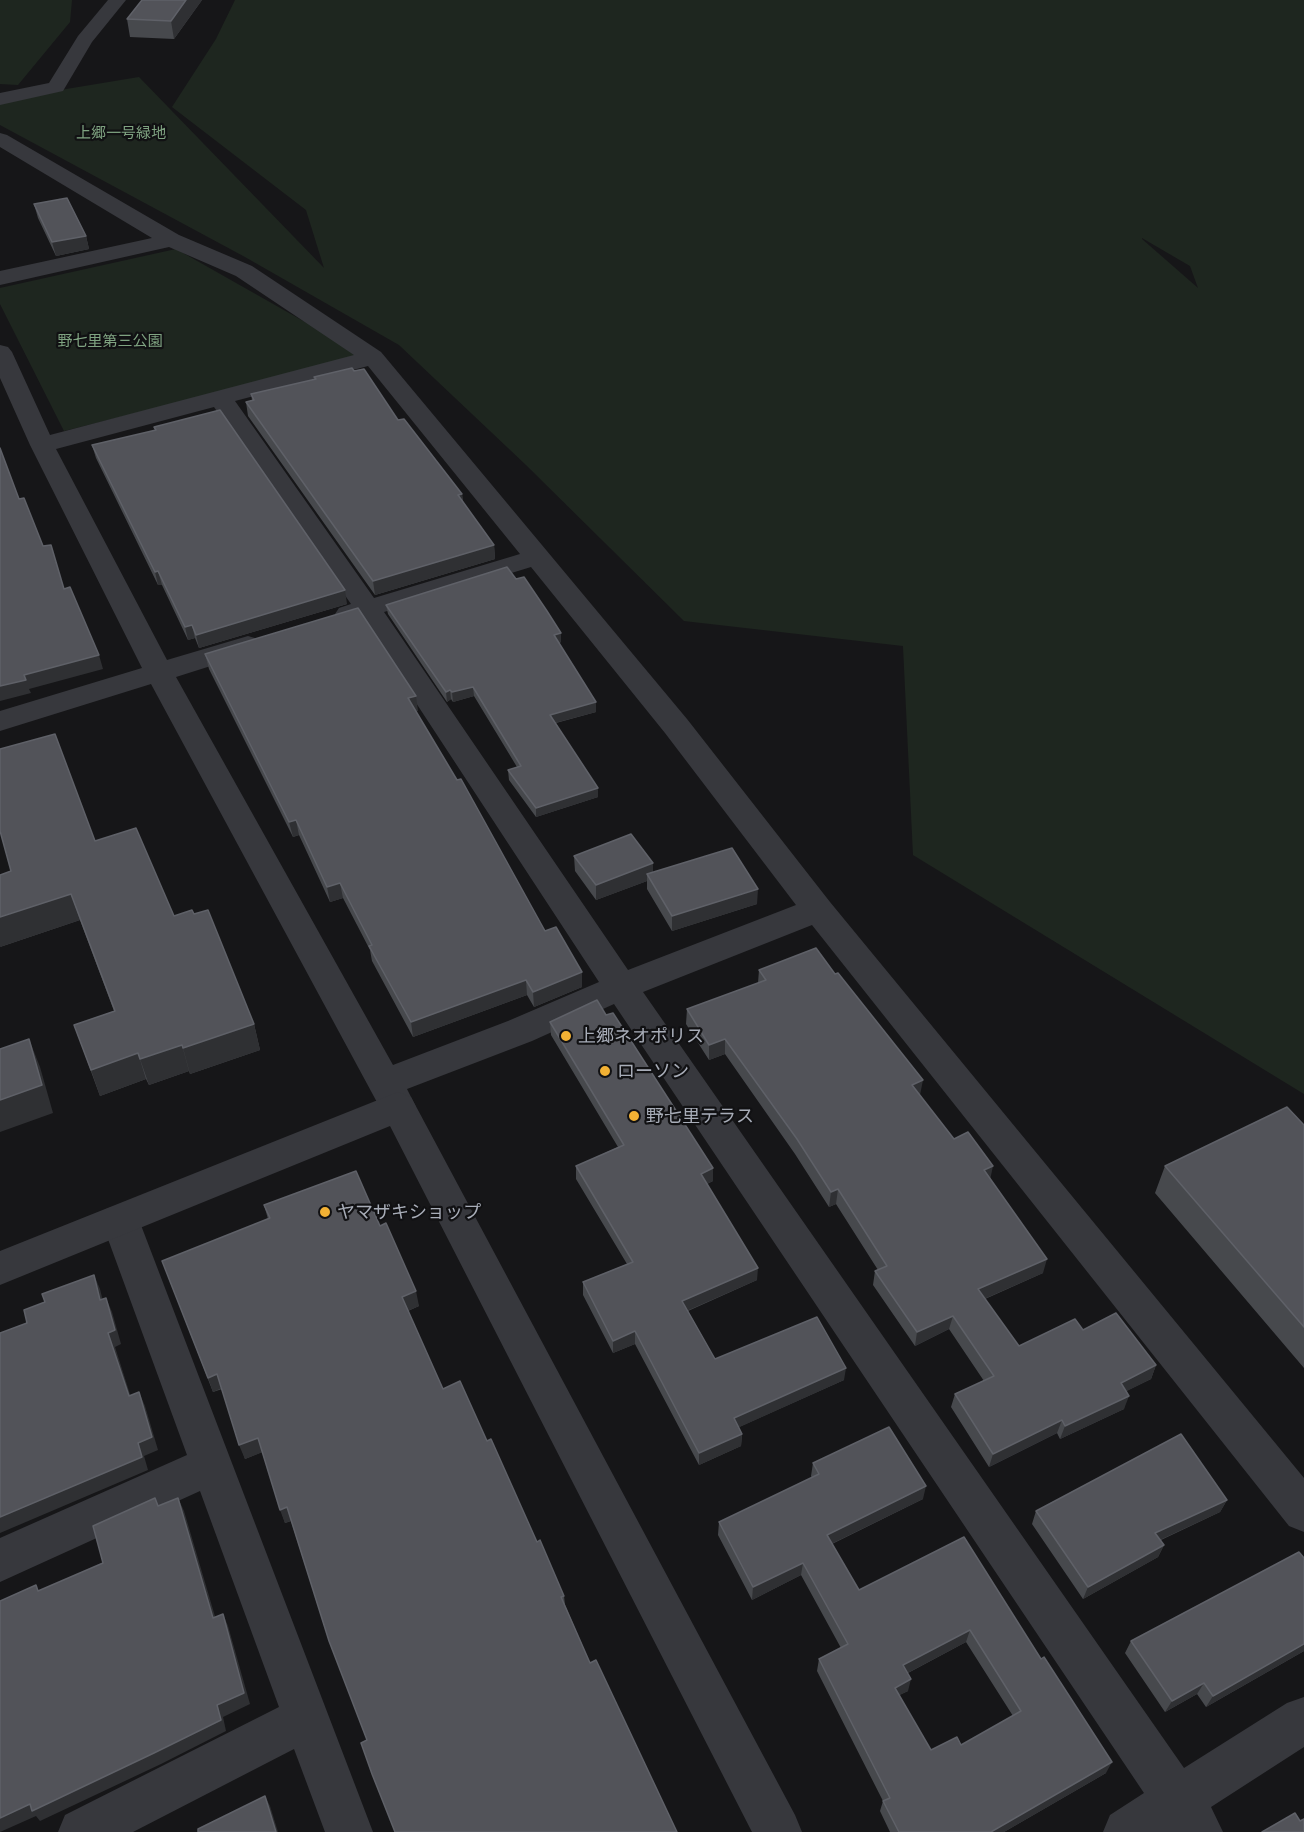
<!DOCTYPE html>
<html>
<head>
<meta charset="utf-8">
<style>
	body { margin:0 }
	canvas { display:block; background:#161618 }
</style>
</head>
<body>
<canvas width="1304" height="1832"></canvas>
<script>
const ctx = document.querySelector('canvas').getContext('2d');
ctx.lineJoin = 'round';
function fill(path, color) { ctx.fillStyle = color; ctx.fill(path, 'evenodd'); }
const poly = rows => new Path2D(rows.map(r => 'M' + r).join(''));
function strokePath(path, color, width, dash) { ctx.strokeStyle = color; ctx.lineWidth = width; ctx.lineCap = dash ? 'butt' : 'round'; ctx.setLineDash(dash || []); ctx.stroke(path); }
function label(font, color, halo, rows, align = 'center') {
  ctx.font = font + ' Ubuntu,"Noto Sans JP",sans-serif'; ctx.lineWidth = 4.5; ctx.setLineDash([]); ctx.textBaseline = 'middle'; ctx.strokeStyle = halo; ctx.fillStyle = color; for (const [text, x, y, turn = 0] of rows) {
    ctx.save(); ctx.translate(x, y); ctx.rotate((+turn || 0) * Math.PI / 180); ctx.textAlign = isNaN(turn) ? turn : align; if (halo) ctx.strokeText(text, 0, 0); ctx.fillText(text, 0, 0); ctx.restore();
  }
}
fill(poly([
	[0,0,72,0,70,22,18,85,0,84],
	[235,0,1304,0,1304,1094,913,855,903,646,684,621,526,465,399,345,245,257,0,125,0,100,139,77,324,268,306,210,172,107,216,39],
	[1142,238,1190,266,1198,288,1142,239],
	[176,249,365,356,64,431,0,304,0,288]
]), '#1e261f');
fill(poly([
	[108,0,126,0,92,42,63,91,0,105,0,93,49,83,78,36,108,0],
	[0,133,7,135,179,235,252,266,381,352,687,719,830,902,1304,1478,1304,1532,1289,1526,812,925,643,992,1184,1768,1287,1703,1304,1697,1304,1747,1211,1807,1223,1832,1103,1832,1110,1815,1144,1793,614,1004,532,1041,407,1089,416,1107,411,1117,398,1122,385,1117,151,684,0,731,0,711,142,668,30,445,0,378,0,345,8,347,12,352,50,435,354,355,236,276,169,247,0,285,0,271,152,238,0,147,0,133],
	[368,366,520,554,374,598,235,401,368,366],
	[214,407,351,604,339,608,335,614,339,620,349,623,361,619,599,982,508,1021,393,1065,176,677,258,651,262,645,258,639,248,636,167,660,56,449,214,407],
	[531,567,665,733,796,905,628,970,384,612,531,567],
	[120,1204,134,1209,139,1220,373,1832,325,1832,294,1749,133,1832,58,1832,65,1815,279,1707,200,1491,0,1582,0,1538,187,1455,101,1220,106,1209,120,1204]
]), '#37383d');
fill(poly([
	[398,1092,411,1097,795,1815,802,1832,752,1832,390,1126,0,1285,0,1251,398,1092]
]), '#37383d');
fill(poly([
	[202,0,174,39,130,37,127,19],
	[34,204,86,236,89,249,56,256,38,218],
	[354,371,398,420,462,494,463,502,494,545,495,559,375,595,248,416,246,402,252,400,251,394,314,380,314,377],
	[154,427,347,604,199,648,195,638,188,640,162,585,158,585,96,458,92,445,155,431],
	[516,579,561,633,561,642,559,643,596,712,556,723,598,797,536,817,509,780,508,770,517,767,474,696,453,702,451,699,447,702,388,614,386,605],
	[205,654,418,711,416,711,545,931,582,972,582,987,534,1007,527,995,413,1037,372,961,370,950,343,898,330,902,299,835,293,837,209,669],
	[95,841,174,916,254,1024,260,1050,190,1074,189,1071,149,1085,146,1079,100,1096,74,1025,114,1011,80,920,0,947],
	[574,856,653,872,757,904,672,931,647,889,647,881,596,900,575,871],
	[759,970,920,1095,954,1139,990,1179,1043,1273,985,1299,1019,1346,1083,1330,1156,1365,1151,1379,1126,1391,1124,1409,1060,1439,1057,1433,989,1467,951,1407,955,1394,984,1381,949,1329,915,1346,873,1285,875,1271,878,1270,836,1204,829,1207,795,1154,725,1054,709,1060,686,1024,687,1009,758,983],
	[606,1015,713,1181,707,1184,757,1280,688,1311,715,1359,844,1380,739,1427,742,1434,741,1446,699,1465,635,1344,613,1353,583,1295,583,1282,627,1264,576,1179,576,1166,618,1147,551,1035,550,1022],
	[1304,1125,1304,1368,1155,1193,1165,1166],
	[264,1205,380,1226,419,1306,408,1311,443,1389,487,1441,564,1596,565,1605,590,1663,677,1832,367,1740,329,1641,291,1521,285,1523,262,1452,245,1459,222,1389,213,1392,162,1261,268,1219],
	[813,1463,923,1499,832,1544,859,1590,964,1537,1106,1773,1004,1832,890,1832,880,1811,883,1801,817,1671,819,1659,841,1648,801,1575,752,1600,718,1535,719,1522,812,1478,811,1476],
	[966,1642,1013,1716,961,1745,931,1750,899,1695,908,1691,908,1673],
	[1227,1500,1220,1512,1161,1540,1164,1545,1158,1557,1083,1599,1032,1524,1036,1511],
	[1304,1558,1304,1651,1206,1707,1197,1694,1165,1712,1125,1653,1131,1641]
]), '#47494d');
fill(poly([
	[186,0,202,0,174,39,171,21],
	[86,236,89,249,56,256,52,242],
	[462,494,463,508,458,495],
	[494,545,495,559,375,595,373,581],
	[158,571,162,585,158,585,155,572],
	[345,590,347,604,199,648,196,635],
	[192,625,195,638,188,640,185,627],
	[561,633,561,642,555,644,554,635],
	[99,655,103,669,29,689,31,693,0,701,0,686,24,675],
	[473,687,474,696,453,702,452,692],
	[450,690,451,699,447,702,446,692],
	[416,696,418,711,410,713,408,698],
	[596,702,596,712,551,724,550,715],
	[598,788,598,797,536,817,536,808],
	[296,820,299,835,293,837,289,822],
	[653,863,653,878,647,874,647,881,596,900,596,885],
	[340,883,343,898,330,902,327,887],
	[758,889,757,904,672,931,672,916],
	[71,894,80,920,0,947,0,917],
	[582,972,582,987,534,1007,533,992],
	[526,980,527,995,413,1037,411,1022],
	[254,1024,260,1050,190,1074,183,1048],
	[29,1039,40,1067,53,1113,0,1132,0,1100],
	[725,1039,725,1054,709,1060,709,1045],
	[182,1045,189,1071,149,1085,140,1059],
	[138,1053,146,1079,100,1096,91,1070],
	[923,1080,920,1095,912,1085],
	[993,1166,990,1180,984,1170],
	[713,1168,713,1181,700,1187,701,1174],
	[838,1189,836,1204,829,1207,831,1192],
	[1047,1259,1043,1273,975,1303,978,1289],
	[758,1268,757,1280,682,1313,682,1301],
	[94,1275,100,1289,106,1314,100,1300],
	[416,1291,419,1306,405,1312,402,1297],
	[106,1298,112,1312,121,1344,115,1347,135,1410,129,1396,108,1333],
	[953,1316,949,1329,915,1346,917,1332],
	[635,1331,635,1344,613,1353,613,1341],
	[1156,1365,1151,1379,1115,1397,1121,1383],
	[846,1368,844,1380,733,1430,734,1418],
	[217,1374,222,1388,213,1392,208,1378],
	[139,1392,145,1406,158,1450,144,1456,148,1470,0,1533,0,1517,138,1443],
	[1129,1396,1124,1409,1060,1439,1065,1426],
	[1062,1420,1057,1433,989,1467,993,1454],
	[742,1434,741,1446,699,1465,699,1453],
	[258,1438,263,1452,245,1459,239,1445],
	[926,1486,923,1499,825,1547,827,1535],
	[178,1498,184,1511,219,1630,213,1618],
	[1227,1500,1220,1512,1149,1545,1155,1533],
	[287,1507,291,1521,285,1523,280,1510],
	[1164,1545,1158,1557,1083,1599,1088,1587],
	[803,1563,801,1575,752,1600,753,1587],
	[223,1614,228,1626,250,1704,223,1717,226,1731,161,1764,40,1821,36,1816,0,1832,0,1818,217,1705],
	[970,1630,966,1642,900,1677,903,1665],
	[1304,1644,1304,1651,1206,1707,1213,1696],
	[911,1679,908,1691,892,1699,895,1688],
	[1204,1683,1197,1694,1165,1712,1172,1701],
	[1112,1762,1106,1773,1004,1832,991,1832],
	[265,1796,270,1806,278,1832,276,1832]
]), '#2f3033');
const building = poly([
	[142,0,186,0,171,21,127,19,142,0],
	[67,198,86,236,52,242,34,204,67,198],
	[352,368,354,371,364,369,398,420,404,419,462,494,458,495,494,545,373,581,246,402,254,400,251,394,316,379,314,377,352,368],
	[220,410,345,590,196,635,192,625,185,627,158,571,155,572,92,445,156,430,154,427,220,410],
	[0,448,19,499,24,498,43,546,51,545,64,589,70,587,99,655,24,675,26,680,0,686,0,448],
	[507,567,516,579,524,577,547,611,561,633,554,635,596,702,550,715,598,788,536,808,508,770,521,766,473,687,452,692,450,690,446,692,386,605,507,567],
	[358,608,416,696,408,698,457,780,461,779,545,931,556,927,582,972,533,992,526,980,411,1022,369,946,372,945,340,883,327,887,296,820,289,822,205,654,358,608],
	[55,734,95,841,136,828,174,916,192,910,194,914,208,910,254,1024,183,1048,182,1045,140,1059,138,1053,91,1070,74,1025,115,1011,71,894,0,917,0,875,11,871,0,831,0,749,55,734],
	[631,834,653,863,596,885,574,856,631,834],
	[732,848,758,889,672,916,647,874,732,848],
	[816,948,835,974,838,973,923,1080,912,1085,954,1139,968,1132,993,1166,984,1170,1047,1259,978,1289,1019,1346,1075,1319,1083,1330,1116,1313,1156,1365,1121,1383,1129,1396,1065,1426,1062,1420,993,1454,955,1394,994,1376,953,1316,917,1332,875,1271,887,1266,838,1189,831,1192,797,1139,725,1039,709,1045,687,1009,766,980,759,970,816,948],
	[597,1000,606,1015,613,1013,713,1168,701,1174,758,1268,682,1301,715,1359,817,1317,846,1368,734,1418,742,1434,699,1453,635,1331,613,1341,583,1282,633,1262,576,1166,624,1145,550,1022,597,1000],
	[29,1039,42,1085,0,1100,0,1049,29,1039],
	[1287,1107,1304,1125,1304,1327,1165,1166,1287,1107],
	[356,1171,380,1226,386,1223,416,1291,402,1297,443,1389,460,1381,487,1441,491,1439,537,1542,540,1540,564,1596,561,1597,590,1663,596,1660,677,1832,395,1832,372,1774,361,1743,367,1740,329,1641,287,1507,280,1510,258,1438,239,1445,217,1374,208,1378,162,1261,270,1218,264,1205,356,1171],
	[94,1275,100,1300,106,1298,115,1330,108,1333,129,1396,139,1392,152,1437,138,1443,142,1457,0,1517,0,1333,27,1323,24,1310,45,1302,42,1294,94,1275],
	[889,1427,926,1486,827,1535,859,1590,964,1537,1041,1659,1044,1657,1112,1762,991,1832,899,1832,883,1801,890,1798,819,1659,848,1644,803,1563,753,1587,719,1522,819,1474,813,1463,889,1427],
	[970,1630,1021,1711,961,1745,957,1737,931,1750,895,1688,911,1679,903,1665,970,1630],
	[1181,1434,1227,1500,1155,1533,1164,1545,1088,1587,1036,1511,1181,1434],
	[155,1498,158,1506,178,1498,213,1618,223,1614,244,1693,217,1705,221,1720,154,1753,32,1811,30,1804,0,1818,0,1601,36,1585,38,1591,103,1563,93,1526,155,1498],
	[1299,1552,1304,1558,1304,1644,1213,1696,1204,1683,1172,1701,1131,1641,1299,1552],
	[265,1796,276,1832,198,1832,198,1829,265,1796],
	[1295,1813,1300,1821,1304,1819,1304,1832,1262,1832,1295,1813]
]);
fill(building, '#525359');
strokePath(building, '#5f6168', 1.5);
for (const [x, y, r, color] of [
	[566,1036,6,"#f2b134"],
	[605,1071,6,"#f2b134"],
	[634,1116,6,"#f2b134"],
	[325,1212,6,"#f2b134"]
]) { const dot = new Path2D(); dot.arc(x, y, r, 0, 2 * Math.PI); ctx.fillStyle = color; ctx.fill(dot); strokePath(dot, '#111113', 2); }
label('15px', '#7fa381', '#111113', [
	["上郷一号緑地",121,133],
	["野七里第三公園",110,341]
]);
label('18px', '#a8adb8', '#111113', [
	["上郷ネオポリス",578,1036],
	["ローソン",617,1071],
	["野七里テラス",646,1116],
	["ヤマザキショップ",337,1212]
], 'left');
</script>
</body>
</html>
